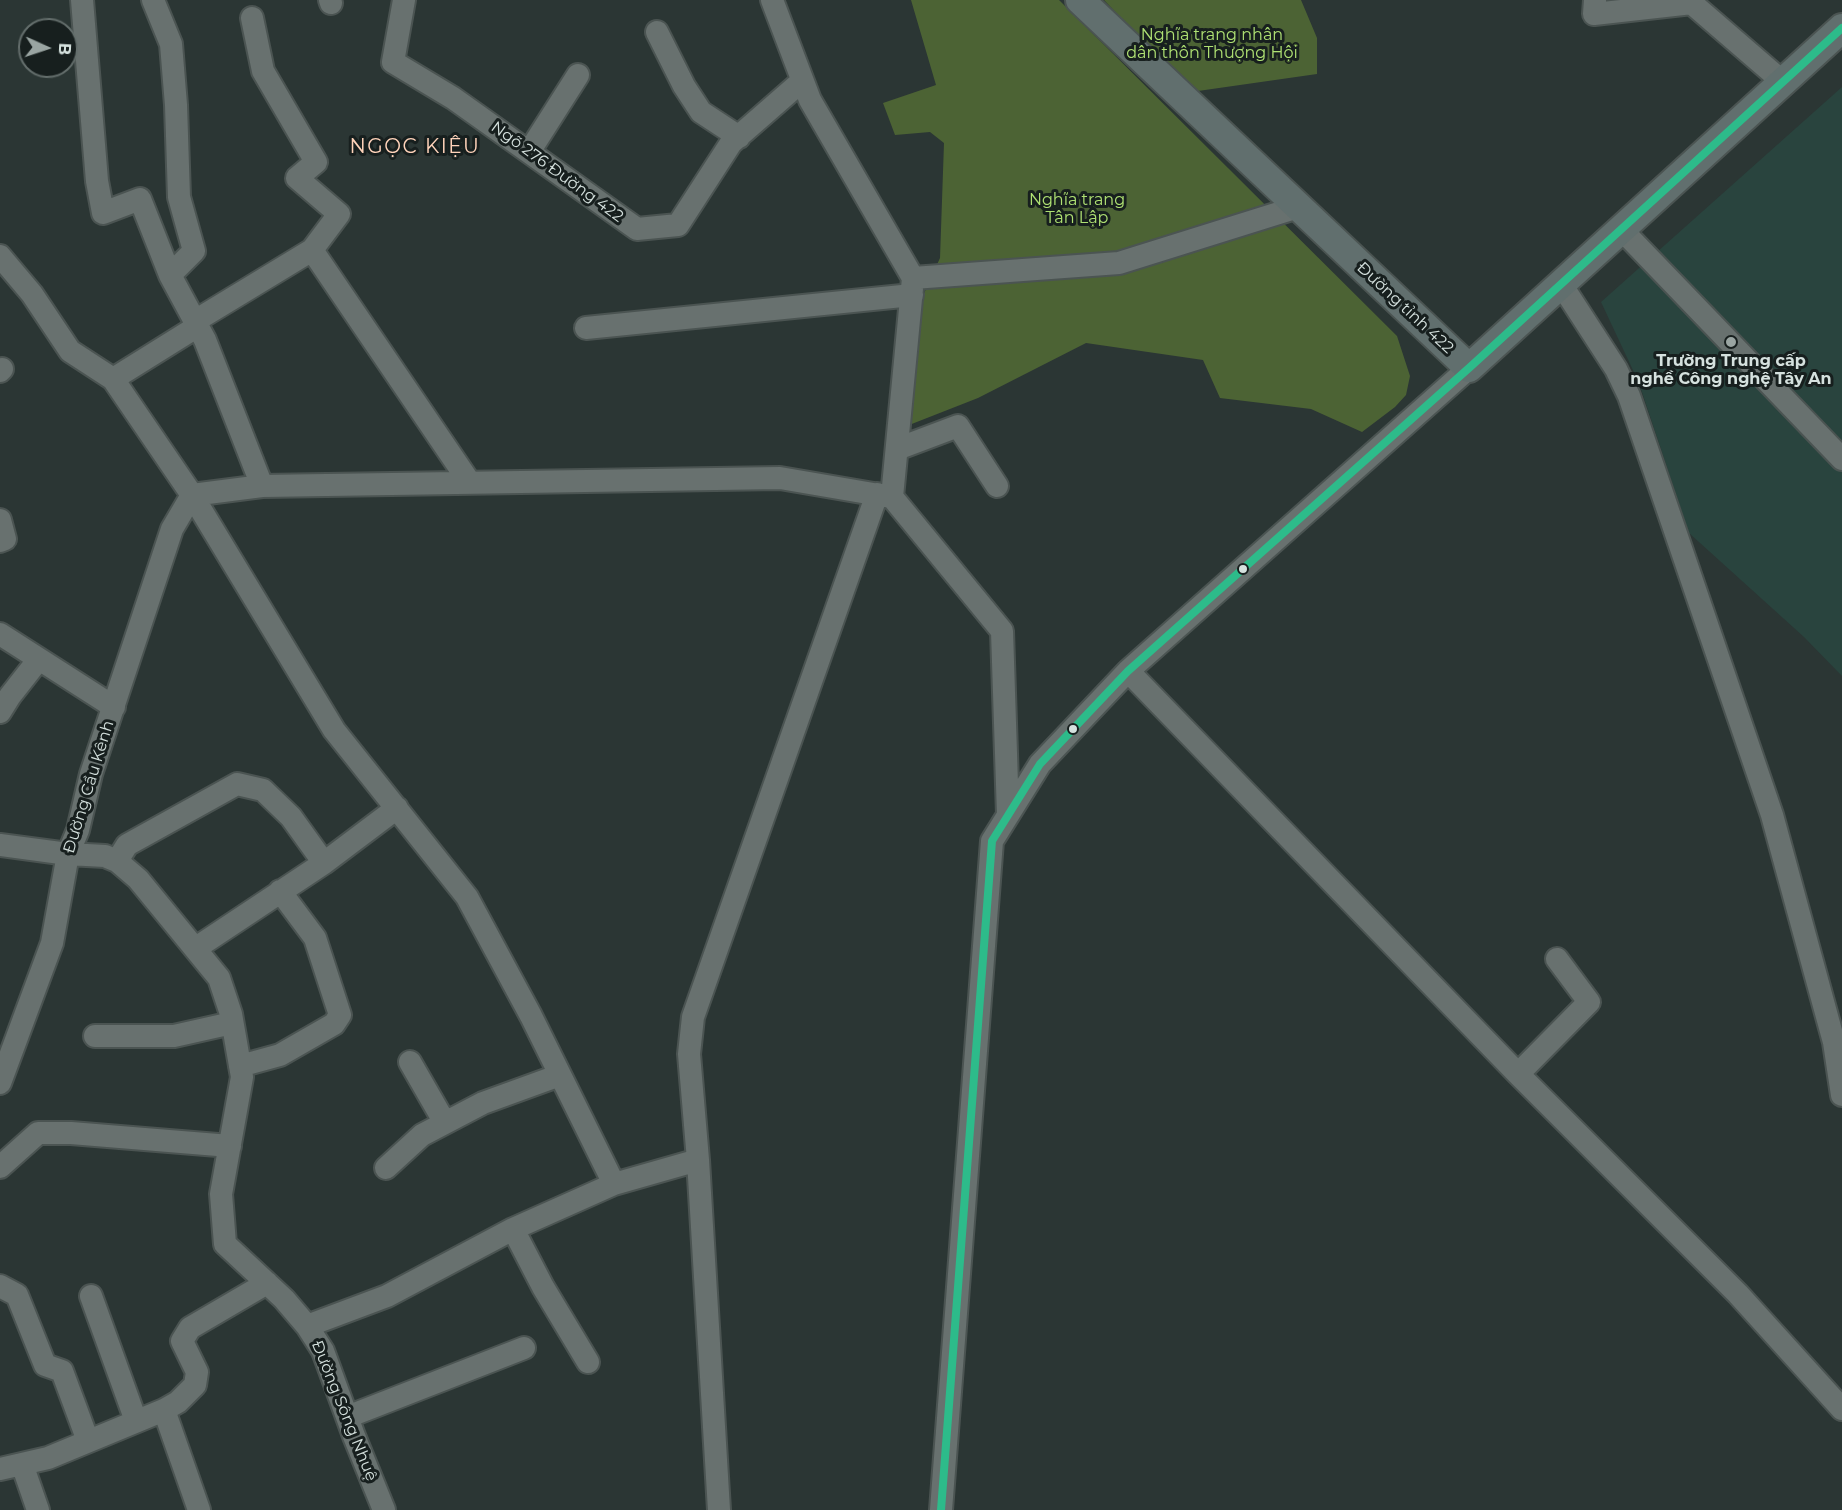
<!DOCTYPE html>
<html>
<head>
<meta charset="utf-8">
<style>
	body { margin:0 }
	#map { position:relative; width:1842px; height:1510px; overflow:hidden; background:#2b3634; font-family:Montserrat,sans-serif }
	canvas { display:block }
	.north { position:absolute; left:18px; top:18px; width:60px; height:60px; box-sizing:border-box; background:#171f1e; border:2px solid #636d6b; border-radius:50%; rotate:93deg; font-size:16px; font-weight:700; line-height:24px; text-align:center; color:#d5e1de }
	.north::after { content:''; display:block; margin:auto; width:21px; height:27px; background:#9aa5a2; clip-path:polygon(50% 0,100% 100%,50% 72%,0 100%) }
</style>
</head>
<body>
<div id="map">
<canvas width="1842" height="1510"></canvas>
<div class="north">B</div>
</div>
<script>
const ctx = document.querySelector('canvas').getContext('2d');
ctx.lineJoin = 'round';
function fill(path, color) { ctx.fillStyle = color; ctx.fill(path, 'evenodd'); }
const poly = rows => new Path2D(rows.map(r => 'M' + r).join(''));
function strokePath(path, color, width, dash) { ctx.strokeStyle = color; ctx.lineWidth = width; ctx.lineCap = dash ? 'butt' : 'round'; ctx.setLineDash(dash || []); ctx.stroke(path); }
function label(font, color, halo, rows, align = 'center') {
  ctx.font = font + ' Montserrat,sans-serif'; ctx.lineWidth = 6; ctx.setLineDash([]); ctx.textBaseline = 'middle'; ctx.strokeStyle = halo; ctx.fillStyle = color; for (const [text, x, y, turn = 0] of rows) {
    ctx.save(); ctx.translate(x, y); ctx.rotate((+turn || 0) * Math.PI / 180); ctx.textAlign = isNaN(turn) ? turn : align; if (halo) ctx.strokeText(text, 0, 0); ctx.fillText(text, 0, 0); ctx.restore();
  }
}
fill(poly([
	[1842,87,1842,676,1804,637,1689,533,1639,383,1601,302]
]), '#29443e');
fill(poly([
	[911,0,1059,0,1397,336,1410,376,1406,395,1395,407,1362,432,1311,409,1220,398,1203,360,1086,343,978,398,904,427,916,311,940,258,944,143,930,132,895,135,883,103,936,85],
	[1104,0,1301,0,1317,38,1317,74,1191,92]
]), '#4c6334');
const minor = poly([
	[82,0,97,181,103,213,140,199,170,275],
	[153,0,171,44,176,105,179,197,194,251,170,275,205,340,262,486],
	[330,0,331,3],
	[404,0,393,62,453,98,637,229,678,225,731,143,802,81],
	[772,0,810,100,913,278,892,497,1002,631,1008,815],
	[1595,0,1594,14,1692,3],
	[1688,0,1783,82],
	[657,32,684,86,701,112,739,137],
	[529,152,578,75],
	[1621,229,1842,459],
	[312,250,470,483],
	[0,256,32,294,70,351,113,379,192,495,334,730,467,897,531,1016,614,1184],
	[913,278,1119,263,1298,207],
	[1561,284,1616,369,1629,396,1772,815,1834,1042,1842,1095],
	[195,321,312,250,339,214,297,178,316,162,263,71,252,18],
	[586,328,912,295],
	[0,371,2,369],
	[113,379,198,326],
	[897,449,958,426,997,486],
	[192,495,262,486,780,478,891,497],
	[0,520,5,539,0,541],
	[0,634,114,707],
	[1128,671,1518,1074,1738,1294,1842,1409],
	[0,712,10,696,39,659],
	[0,845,68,854,105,856,117,861,138,879,219,978,231,1014,242,1077,221,1194,225,1244,284,1299,307,1326,323,1351,354,1436,384,1510],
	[117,861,127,845,237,784,263,790,291,817,324,863],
	[196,948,324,863,397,808],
	[95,1036,174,1036,232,1023],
	[410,1062,445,1123],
	[240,1066,280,1055,334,1024,340,1015,315,938,280,891],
	[1518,1074,1589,1002,1557,959],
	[0,1083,52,943,68,854,78,830,91,774,172,529,192,495],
	[0,1167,38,1133,71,1133,230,1146],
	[386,1168,422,1135,483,1103,560,1075],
	[513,1229,543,1287,588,1362],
	[0,1286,17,1295,45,1365,62,1371,88,1441],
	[91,1296,136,1421],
	[307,1326,387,1296,513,1229,614,1184,698,1160],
	[164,1410,199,1510],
	[347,1417,524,1348],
	[22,1464,38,1510],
	[0,1469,48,1458,164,1410,178,1402,195,1385,197,1372,182,1341,190,1328,267,1283],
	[719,1510,698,1160,689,1054,693,1017,877,494],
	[941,1510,992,841,1040,764,1128,671,1469,368]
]);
const major = poly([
	[1080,0,1469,368,1842,28]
]);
strokePath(minor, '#4b5452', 26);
strokePath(major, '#4b5452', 32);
strokePath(minor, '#68716f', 22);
strokePath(major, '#616f6e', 28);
strokePath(poly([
	[941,1510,992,841,1040,764,1128,671,1469,368,1842,28]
]), '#2dbb8a', 8);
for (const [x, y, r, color] of [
	[1731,342,6,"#9aa5a2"],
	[1243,569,5,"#d5e1de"],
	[1073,729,5,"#d5e1de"]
]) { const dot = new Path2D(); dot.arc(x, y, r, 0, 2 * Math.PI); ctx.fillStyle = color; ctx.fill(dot); strokePath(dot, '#171f1e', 2); }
label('16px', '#afe173', '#171f1e', [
	["Nghĩa trang nhân",1212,35],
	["dân thôn Thượng Hội",1212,53],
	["Nghĩa trang",1077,200],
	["Tân Lập",1077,218]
]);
label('16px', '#d5e1de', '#171f1e', [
	["Ngõ 276 Đường 422",557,172,36],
	["Đường tỉnh 422",1405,308,43],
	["Đường Cầu Kênh",89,787,-73],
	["Đường Sông Nhuệ",344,1411,68]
]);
label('bold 16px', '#d5e1de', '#171f1e', [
	["Trường Trung cấp",1731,361],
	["nghề Công nghệ Tây An",1731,379]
]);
ctx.letterSpacing = '1.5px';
label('20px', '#ffd3ba', '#171f1e', [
	["NGỌC KIỆU",415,147]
]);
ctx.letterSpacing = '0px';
</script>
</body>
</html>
